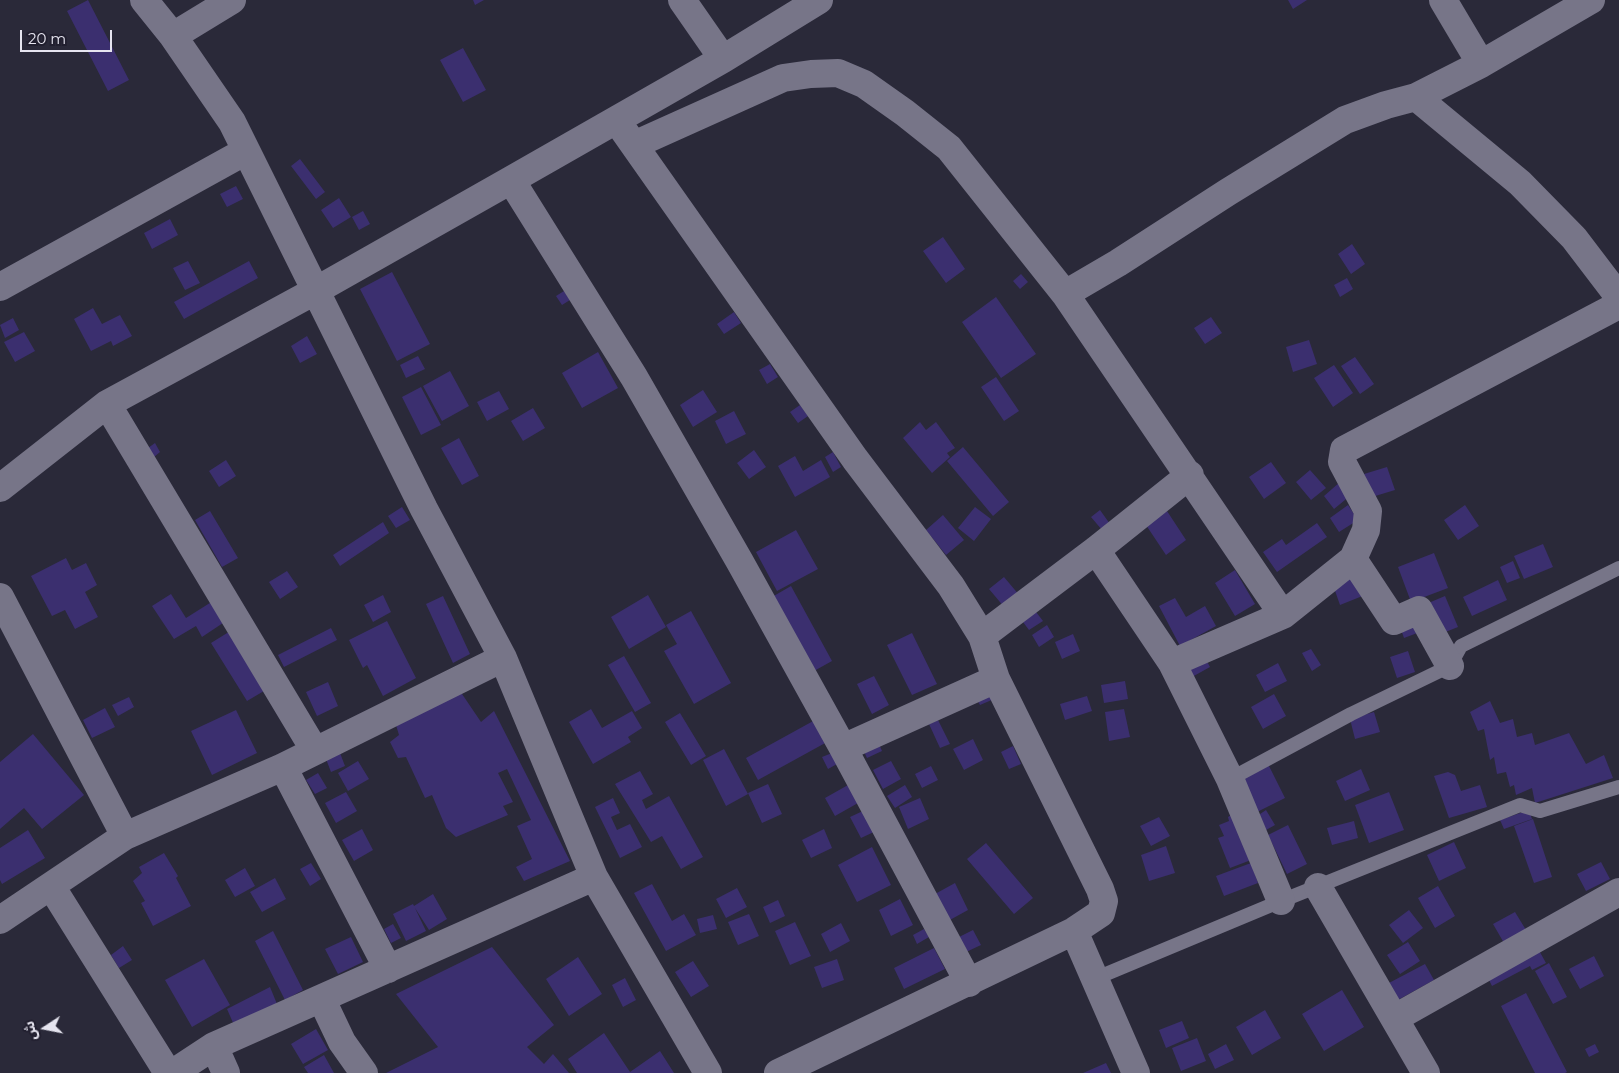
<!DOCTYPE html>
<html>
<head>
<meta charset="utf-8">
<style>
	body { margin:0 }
	#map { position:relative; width:1619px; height:1073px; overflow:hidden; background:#2a2939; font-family:Montserrat,"Noto Sans Arabic",sans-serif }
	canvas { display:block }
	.north { position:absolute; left:20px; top:1003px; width:50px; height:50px; -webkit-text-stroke:4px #211f2f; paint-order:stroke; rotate:259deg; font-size:14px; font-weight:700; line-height:20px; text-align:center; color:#e6e5f0 }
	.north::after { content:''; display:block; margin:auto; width:18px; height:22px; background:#e6e5f0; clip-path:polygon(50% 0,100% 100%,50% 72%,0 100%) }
	.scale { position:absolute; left:20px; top:30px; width:92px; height:22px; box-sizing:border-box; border:2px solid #e6e5f0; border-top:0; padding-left:6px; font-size:15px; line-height:18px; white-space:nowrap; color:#e6e5f0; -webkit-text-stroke:4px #211f2f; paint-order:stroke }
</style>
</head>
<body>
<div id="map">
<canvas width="1619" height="1073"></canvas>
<div class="north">ش</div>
<div class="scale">20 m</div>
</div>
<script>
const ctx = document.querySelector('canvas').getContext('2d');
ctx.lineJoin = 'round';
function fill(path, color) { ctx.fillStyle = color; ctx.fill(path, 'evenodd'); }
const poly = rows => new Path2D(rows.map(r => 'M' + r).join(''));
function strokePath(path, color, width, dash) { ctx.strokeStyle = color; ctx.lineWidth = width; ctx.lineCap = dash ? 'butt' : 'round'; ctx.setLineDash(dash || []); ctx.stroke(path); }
fill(poly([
	[88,0,129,80,108,91,67,11],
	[473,0,484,0,475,5],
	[1288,0,1307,0,1293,9],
	[463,48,486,90,463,102,440,60],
	[300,159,325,192,316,199,291,166],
	[236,186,243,199,227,207,220,194],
	[339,198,351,217,333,228,321,210],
	[363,211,370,224,359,230,352,217],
	[170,219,178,235,152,249,144,233],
	[943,237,965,269,946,283,923,251],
	[1352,244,1365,264,1351,274,1338,254],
	[188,261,200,283,185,290,173,268],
	[249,261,258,278,184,319,174,302],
	[392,272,430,344,397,361,360,289],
	[1021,274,1028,282,1020,289,1013,281],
	[1347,278,1353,289,1340,297,1334,285],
	[564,291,570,300,562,305,556,296],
	[996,297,1036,354,1001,378,962,322],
	[93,308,102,324,120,315,132,336,113,346,111,341,91,351,74,319],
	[734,312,741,323,724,334,717,324],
	[1211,317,1222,333,1205,344,1194,328],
	[13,318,19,330,5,338,0,325],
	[24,332,35,351,15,362,4,342],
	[307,336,317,354,300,363,291,346],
	[1309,340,1317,364,1293,372,1286,347],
	[598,352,618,388,582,408,562,373],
	[418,356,425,369,406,378,400,365],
	[1355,357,1374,384,1360,394,1341,366],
	[770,364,778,377,767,384,759,370],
	[1334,365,1353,393,1333,407,1314,378],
	[450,371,469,406,442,421,423,386],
	[996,377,1019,411,1004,421,981,387],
	[421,387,441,425,421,435,402,397],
	[703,390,717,412,693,427,680,405],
	[499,391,509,409,487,421,477,402],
	[800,405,808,416,798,423,790,412],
	[533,408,545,428,523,441,511,421],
	[734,411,746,434,726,444,715,421],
	[920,422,926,430,936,422,955,448,947,453,950,457,932,473,903,438],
	[459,438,479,476,462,485,441,448],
	[155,443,160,452,154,457,148,448],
	[963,447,1009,502,993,516,947,461],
	[754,450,766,467,749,479,737,463],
	[833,452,841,467,833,472,825,457],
	[795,456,803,471,821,460,830,477,795,497,778,466],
	[226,460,236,476,219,487,209,471],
	[1271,462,1286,483,1264,499,1249,477],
	[1387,467,1395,490,1372,497,1364,474],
	[1310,470,1326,488,1311,500,1296,482],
	[1340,482,1351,495,1334,509,1324,496],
	[1348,505,1358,520,1339,532,1330,518],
	[1465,505,1479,526,1458,540,1444,520],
	[402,507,410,520,396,528,388,516],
	[975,507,991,519,974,541,958,528],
	[1100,510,1110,524,1102,530,1091,517],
	[210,511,238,558,222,567,195,520],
	[1167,511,1186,540,1166,555,1146,525],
	[943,515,964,540,946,555,926,530],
	[383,522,389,533,340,566,333,555],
	[1317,523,1327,537,1277,572,1263,552,1282,539,1286,545],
	[796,530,818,569,777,591,756,552],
	[1543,544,1553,567,1524,579,1514,556],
	[1434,553,1448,588,1411,602,1398,567],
	[66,558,72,570,86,563,97,585,85,592,98,617,75,629,65,610,52,616,31,576],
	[1513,561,1520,578,1507,583,1500,567],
	[1235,570,1255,604,1235,616,1215,583],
	[287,571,298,587,280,599,269,582],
	[1357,576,1365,595,1340,605,1333,585],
	[1004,577,1020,596,1005,608,989,589],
	[1498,580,1507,600,1472,616,1463,597],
	[791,586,832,661,814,671,772,597],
	[171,594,186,618,213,601,226,621,202,637,196,626,174,639,152,606],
	[383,595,391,612,373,622,364,605],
	[648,595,666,627,629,649,611,617],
	[443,596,470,654,453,663,426,604],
	[1445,596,1458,627,1438,635,1426,604],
	[1175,598,1186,617,1205,606,1216,626,1180,646,1159,606],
	[1033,608,1043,621,1029,630,1020,618],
	[691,611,731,683,694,704,664,651,677,644,666,625],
	[1415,618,1420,632,1404,638,1399,624],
	[387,621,416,678,383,696,367,665,363,668,349,640],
	[1047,625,1054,637,1039,647,1032,635],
	[331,628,337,640,284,667,278,655],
	[232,630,269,688,247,701,211,643],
	[912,633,937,684,912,695,887,645],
	[1073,634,1080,651,1062,659,1055,642],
	[1311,649,1321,665,1312,671,1302,653],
	[1408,651,1415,672,1397,678,1390,657],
	[1202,652,1210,667,1192,677,1184,663],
	[624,656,651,703,635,712,608,665],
	[1278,663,1287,681,1265,692,1256,675],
	[874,676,889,705,872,714,857,684],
	[1125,681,1128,699,1104,703,1101,685],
	[328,682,338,706,317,716,306,692],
	[988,685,994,699,980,705,973,692],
	[460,691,481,722,494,711,570,861,524,881,516,867,532,859,517,826,531,820,507,769,498,773,513,802,503,806,508,815,456,837,446,828,432,795,425,798,406,757,398,758,390,742,399,735,396,725],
	[1274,694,1286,716,1263,729,1251,707],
	[1087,696,1092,711,1065,720,1060,704],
	[129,697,134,707,118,716,112,705],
	[1490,701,1500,723,1513,719,1517,737,1532,733,1535,745,1569,733,1586,764,1604,755,1613,778,1535,803,1532,788,1516,795,1514,785,1510,787,1506,772,1497,774,1494,757,1490,760,1484,729,1478,731,1470,712],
	[105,708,115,727,92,738,83,720],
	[591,709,602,728,632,711,642,728,628,737,631,742,593,764,569,722],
	[1124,709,1130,737,1109,741,1105,712],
	[236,710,257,753,212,775,191,731],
	[1374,712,1380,732,1355,739,1350,719],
	[680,713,706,756,691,765,665,722],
	[815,720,827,742,758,780,746,758],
	[938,720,950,744,940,748,929,724],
	[33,734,84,795,42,829,24,808,0,829,0,762],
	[875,735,882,751,867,758,859,741],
	[973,739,983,760,964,770,953,749],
	[1013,746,1021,764,1009,769,1001,752],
	[724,749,748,794,726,806,703,760],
	[340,753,345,766,331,772,326,759],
	[832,753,837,764,828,769,822,757],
	[358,761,369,779,348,791,338,773],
	[891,761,901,779,883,789,873,770],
	[1268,764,1285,798,1257,812,1241,777],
	[931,766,938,780,922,788,915,774],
	[1361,769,1370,790,1345,801,1336,781],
	[640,771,653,794,642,800,646,809,669,796,703,857,681,869,662,836,651,842,615,784],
	[1448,772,1455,775,1461,791,1480,785,1487,807,1449,818,1434,776],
	[318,773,327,788,315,794,306,780],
	[768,784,782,814,762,823,748,793],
	[848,785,858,803,835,816,825,798],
	[905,785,912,797,895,808,887,796],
	[346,792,357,811,336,823,325,803],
	[1389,792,1404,830,1369,843,1355,805],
	[613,798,620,813,611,817,617,830,630,824,642,847,620,858,595,807],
	[920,798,929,819,908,829,899,807],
	[865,810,876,831,861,838,850,817],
	[1266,810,1275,825,1266,830,1257,816],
	[1529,810,1532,819,1504,829,1500,820],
	[1233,814,1251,860,1230,868,1218,838,1224,836,1219,825,1229,821,1228,817],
	[1159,817,1170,836,1151,846,1140,826],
	[1533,819,1552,877,1534,883,1514,826],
	[1354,821,1358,838,1332,845,1327,828],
	[1288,825,1307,864,1287,874,1268,835],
	[362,829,373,850,354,861,342,840],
	[824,829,832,848,811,858,802,840],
	[28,830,45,858,2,884,0,880,0,848],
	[1454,842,1466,868,1439,881,1427,855],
	[986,843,1033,898,1014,914,967,859],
	[1166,846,1175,873,1149,881,1141,855],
	[872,847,891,885,857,902,838,865],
	[164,853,178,876,176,878,191,906,153,926,141,903,145,901,133,881,142,873,139,867],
	[1601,862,1610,879,1586,891,1577,874],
	[311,863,321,879,310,886,300,869],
	[1251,863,1258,883,1224,896,1216,876],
	[245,868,255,886,235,897,225,880],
	[275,878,286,899,262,912,250,892],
	[955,883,968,910,948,921,935,894],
	[652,884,672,921,684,914,696,935,666,951,634,893],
	[1438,886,1455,916,1435,928,1418,898],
	[737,888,747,907,726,918,716,899],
	[433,894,447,919,429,930,415,908,426,931,406,941,393,914,413,904,414,906],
	[900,899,913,925,891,936,879,910],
	[778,900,785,916,770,923,763,907],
	[1409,910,1423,928,1403,943,1389,925],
	[1515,912,1526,930,1504,943,1493,924],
	[749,914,759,936,738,945,728,922],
	[713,915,717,929,700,933,697,919],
	[795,922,811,956,790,965,775,931],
	[841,923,850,941,830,952,821,934],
	[393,924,401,938,391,943,384,929],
	[924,929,929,937,917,944,913,935],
	[973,930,981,945,964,953,957,938],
	[273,931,303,990,285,1000,255,941],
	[351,937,363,962,338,974,325,949],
	[1408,942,1420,961,1400,974,1387,955],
	[1536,945,1546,963,1532,970,1530,966,1492,986,1485,972],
	[123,946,132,960,119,968,111,955],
	[492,947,554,1025,527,1047,544,1064,553,1054,569,1073,386,1073,438,1047,396,994],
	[934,948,945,969,904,989,894,968],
	[1594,956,1604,976,1580,989,1569,969],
	[578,957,602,994,569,1016,546,979],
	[204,959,230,1005,192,1027,165,980],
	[837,959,844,980,822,988,814,967],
	[693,961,709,986,691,997,675,972],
	[1549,963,1567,997,1553,1004,1535,971],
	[1425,964,1434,980,1396,1001,1387,984],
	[625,978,636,1000,623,1007,612,985],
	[270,987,277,1004,234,1025,227,1009],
	[1342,990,1364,1027,1324,1051,1302,1014],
	[1526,993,1567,1072,1565,1073,1535,1073,1501,1006],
	[1265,1010,1281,1038,1252,1055,1236,1027],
	[1182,1021,1189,1038,1166,1048,1159,1030],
	[316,1029,328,1050,303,1064,291,1044],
	[604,1033,630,1072,660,1051,674,1073,577,1073,568,1059],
	[1197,1038,1206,1061,1181,1071,1172,1048],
	[1226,1044,1234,1060,1215,1069,1208,1054],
	[1595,1044,1599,1052,1589,1057,1585,1049],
	[324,1055,334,1073,308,1073,304,1067],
	[1106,1063,1111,1073,1083,1073]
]), '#3b2f6f');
strokePath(poly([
	[1230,779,1351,714,1450,666,1461,646,1619,568],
	[1094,979,1281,901,1520,805,1540,811,1619,787]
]), '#777588', 14);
strokePath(poly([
	[144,0,173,36,232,122,424,509,503,658,594,877,708,1073],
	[682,0,723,59],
	[1443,0,1481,64],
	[173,36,232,0],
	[1416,97,1520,183,1574,238,1619,297],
	[617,121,855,459,951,586,982,636,996,679,1100,889,1104,901,1101,913,1074,931,778,1073],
	[634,145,783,78,811,74,838,73,864,84,905,113,949,148,1065,294,1283,615],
	[511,180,634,377,740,562,843,748,969,983],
	[0,287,246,151],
	[1065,294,1118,263,1228,192,1345,120,1386,105,1416,97,1481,64,1591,0],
	[107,404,315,751],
	[0,488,107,404,315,291,511,180,723,59,819,0],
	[1096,550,1172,663,1230,779,1281,901],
	[1353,559,1394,621,1419,610,1450,666],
	[0,597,125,836],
	[982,636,1096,550,1190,475],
	[1172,663,1283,615,1353,559,1366,530,1368,511,1342,462,1344,450,1619,305],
	[843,748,996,679],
	[283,767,388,969],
	[51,886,168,1073],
	[1318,887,1426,1073],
	[0,920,125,836,283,767,503,658],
	[1074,931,1136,1073],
	[322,1000,342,1042,364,1073],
	[1395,1018,1619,892],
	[214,1046,226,1073],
	[173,1073,214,1046,594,877]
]), '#777588', 28);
</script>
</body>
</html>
